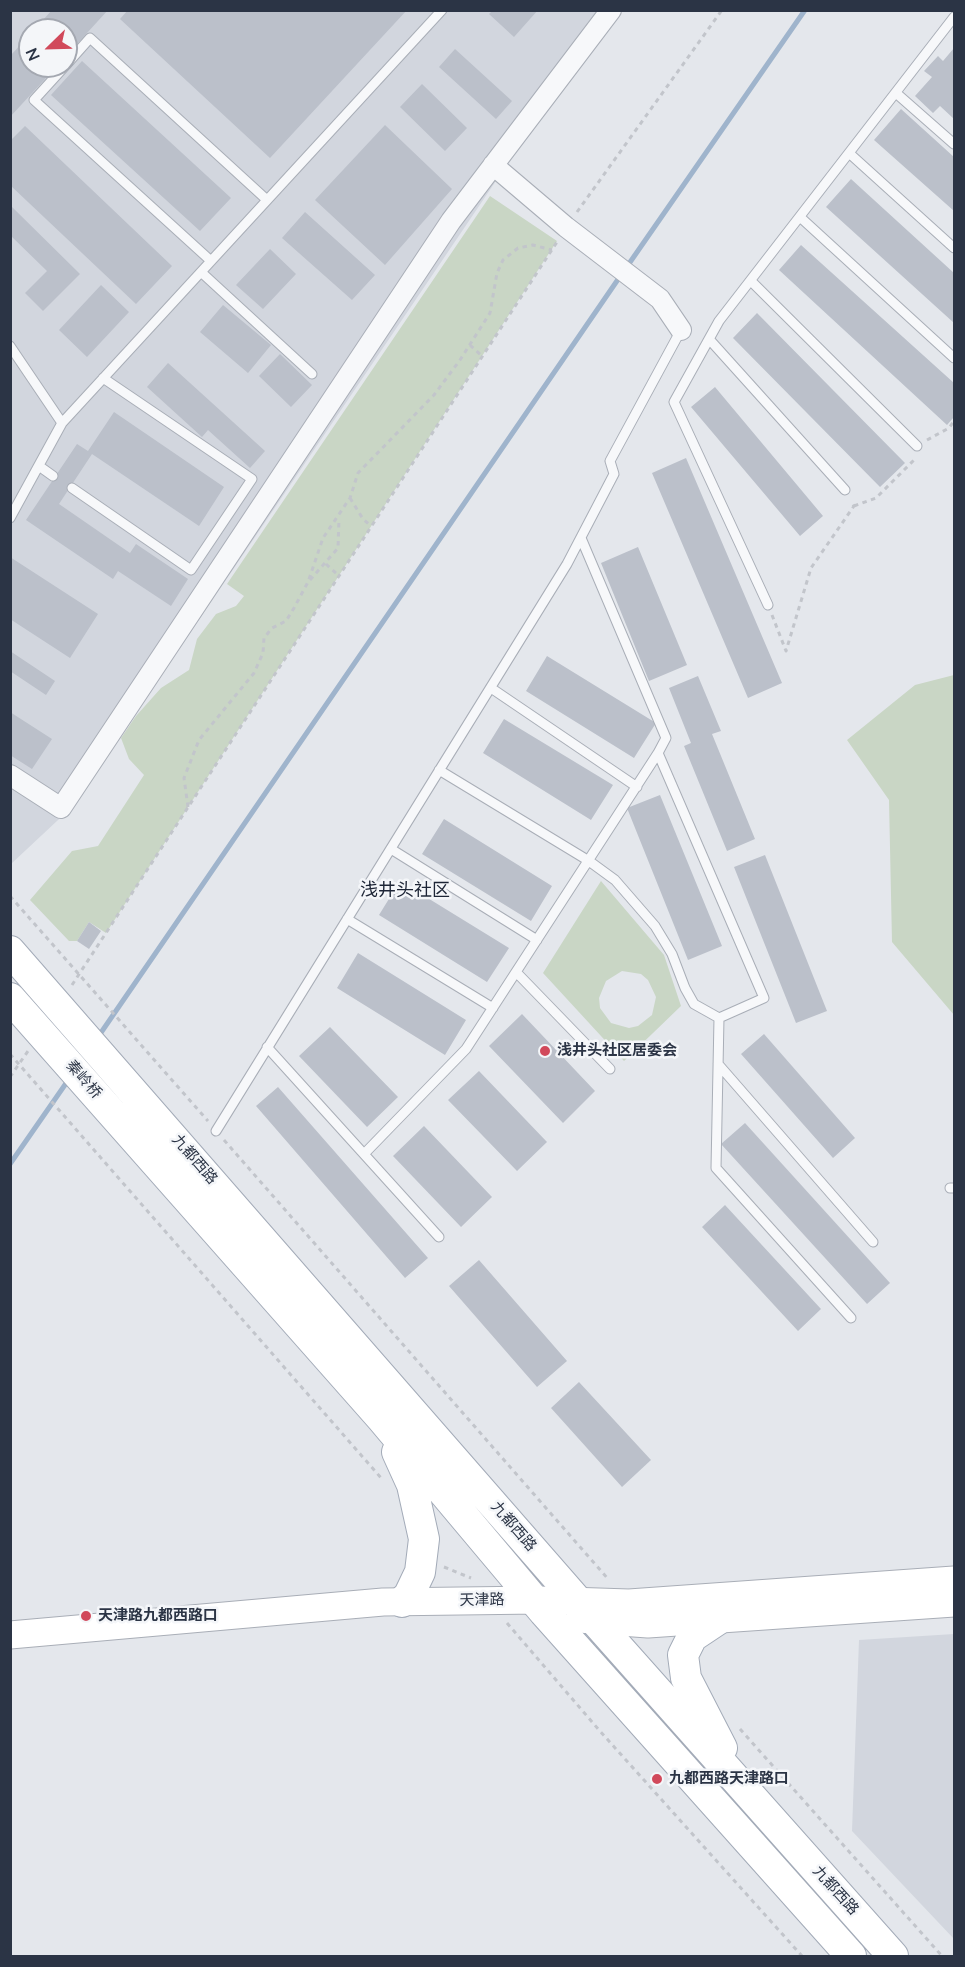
<!DOCTYPE html>
<meta charset="utf-8">
<style>
body{margin:0}
#map{position:relative;width:965px;height:1967px;overflow:hidden;background:#e4e7ec;font-family:"Nunito Sans",sans-serif}
canvas{display:block}
.frame{position:absolute;inset:0;border:12px solid #2b3445;pointer-events:none}
.north{position:absolute;left:18px;top:18px;width:60px;height:60px;box-sizing:border-box;background:#f4f6f9;border:2px solid #a4a8b1;border-radius:50%;rotate:247deg;font-size:16px;font-weight:700;line-height:24px;text-align:center;color:#2b3445}
.north::after{content:'';display:block;margin:auto;width:21px;height:27px;background:#d1495b;clip-path:polygon(50% 0,100% 100%,50% 72%,0 100%)}
</style>
<div id="map">
<canvas width="965" height="1967"></canvas>
<div class="frame"></div>
<div class="north">N</div>
</div>
<script>
const g = document.querySelector('canvas').getContext('2d');
g.lineJoin = 'round';
function fill(path, color) { g.fillStyle = color; g.fill(path, 'evenodd'); }
const shape = rows => new Path2D(rows.map(r => 'M' + r).join(''));
function trace(path, color, width, dash) { g.strokeStyle = color; g.lineWidth = width; g.lineCap = dash ? 'butt' : 'round'; g.setLineDash(dash || []); g.stroke(path); }
function write(font, color, halo, rows, align = 'center') {
  g.font = font + ' "Nunito Sans","Noto Sans SC",sans-serif'; g.lineWidth = 5; g.setLineDash([]); g.textBaseline = 'middle'; g.strokeStyle = halo; g.fillStyle = color; for (const [text, x, y, turn = 0] of rows) {
    g.save(); g.translate(x, y); g.rotate((+turn || 0) * Math.PI / 180); g.textAlign = isNaN(turn) ? turn : align; if (halo) g.strokeText(text, 0, 0); g.fillText(text, 0, 0); g.restore();
  }
}
const built = shape([
 [11,11,611,11,73,806,11,864],
 [30,30,66,30,66,66,30,66],
 [954,1634,954,1939,852,1831,859,1640]
]);
const green = shape([
 [490,196,557,241,106,933,89,922,77,941,69,941,30,900,72,851,98,846,144,775,129,759,121,738,136,716,161,688,189,670,197,639,216,614,236,606,244,596,227,584],
 [954,675,954,1015,892,942,889,800,847,740,915,685],
 [601,881,664,955,681,1006,624,1061,543,973],
 [622,971,641,974,648,980,656,997,652,1015,638,1026,629,1028,611,1023,600,1008,599,998,606,981]
]);
const stream = shape([
 [626,268,805,10],
 [98,1037,621,275],
 [10,1164,69,1079]
]);
const building = shape([
 [52,10,108,10,66,56,66,30,34,30],
 [128,10,407,10,270,158,120,19],
 [493,10,538,10,514,37,489,14],
 [30,35,30,66,57,66,10,117,10,56],
 [954,48,954,119,940,106,933,113,915,96,932,77,924,71,938,56,943,61],
 [455,49,512,101,496,119,439,67],
 [82,61,231,198,200,231,51,95],
 [422,84,467,128,445,151,400,107],
 [901,109,954,157,954,211,874,140],
 [385,125,452,189,385,265,315,200],
 [25,126,172,266,136,304,10,185,10,141],
 [851,179,954,273,954,323,826,207],
 [12,207,80,274,43,311,25,293,47,271,10,235],
 [305,212,375,275,352,300,282,238],
 [801,245,954,383,954,417,947,425,779,270],
 [270,249,296,274,263,309,236,285],
 [101,285,129,312,87,357,59,330],
 [223,305,271,345,248,373,200,332],
 [757,313,905,463,880,487,733,338],
 [280,354,312,385,291,407,259,376],
 [168,363,265,451,250,468,208,430,202,437,147,387],
 [715,387,823,516,800,536,691,407],
 [114,412,224,487,199,526,92,454,59,504,130,553,136,544,188,579,171,606,118,571,113,579,26,520,77,444,88,451],
 [686,458,782,683,748,698,652,473],
 [638,547,687,665,649,681,601,563],
 [10,557,98,614,70,658,10,619],
 [10,651,55,681,46,695,10,671],
 [547,656,656,723,634,758,526,691],
 [698,676,721,731,712,734,755,839,727,851,684,746,691,743,669,688],
 [10,712,52,739,32,769,10,755],
 [504,719,613,785,591,820,483,753],
 [660,795,722,946,688,960,627,808],
 [444,819,552,886,531,921,422,854],
 [765,855,827,1011,796,1023,734,867],
 [400,881,509,948,487,982,379,915],
 [89,922,101,931,89,949,77,941],
 [358,953,466,1020,445,1055,337,988],
 [522,1014,595,1091,563,1123,489,1046],
 [330,1027,398,1097,367,1127,299,1056],
 [764,1034,855,1138,833,1158,741,1054],
 [479,1071,547,1142,517,1171,448,1100],
 [278,1087,428,1258,405,1278,256,1106],
 [745,1123,890,1283,867,1304,721,1144],
 [424,1126,492,1197,461,1227,393,1156],
 [725,1205,821,1309,798,1331,702,1227],
 [479,1260,567,1361,537,1387,449,1286],
 [579,1382,651,1460,622,1487,551,1408]
]);
const path = shape([
 [577,212,722,10],
 [470,345,482,356],
 [927,440,949,428,954,421],
 [350,498,363,519,371,526],
 [854,506,876,498,915,459],
 [326,564,339,576],
 [310,580,338,548,339,519],
 [772,615,786,651,811,568,854,506,851,501],
 [188,807,184,778,199,740,254,673,263,653,264,638,272,628,286,621,294,608,308,582,323,538,350,498,358,473,434,395,460,360,490,313,497,273,503,260,518,248,533,245,552,250],
 [10,896,208,1121],
 [72,985,557,242],
 [10,1054,382,1479],
 [10,1077,28,1051],
 [224,1140,609,1580],
 [444,1567,471,1578],
 [507,1623,599,1730,802,1956],
 [740,1729,942,1956]
]);
const lane = shape([
 [66,65,90,38,267,200],
 [65,66,34,100,211,261],
 [896,93,954,144],
 [849,153,954,248],
 [800,217,954,358],
 [201,272,312,374],
 [751,281,917,446],
 [709,339,845,490],
 [10,346,62,423],
 [39,466,53,476],
 [72,488,191,570,252,479,103,378],
 [10,518,62,423,442,10],
 [581,538,666,738,658,753],
 [768,605,674,402,719,321,954,17],
 [491,688,637,787],
 [439,770,589,861,615,880,655,926,672,954,685,988,694,1004,719,1018],
 [391,849,537,940],
 [347,919,493,1008],
 [516,972,610,1069],
 [267,1047,439,1237],
 [718,1064,873,1242],
 [216,1131,567,564,614,474,610,461,681,330],
 [364,1154,466,1049,658,753,764,998,719,1018,716,1168,851,1318],
 [950,1188,954,1188]
]);
const street = shape([
 [493,165,566,227,660,299,681,330],
 [10,775,61,808,451,221,611,10]
]);
const secondary = shape([
 [579,1619,648,1624,954,1603],
 [10,1635,383,1602,538,1600,629,1603,954,1580]
]);
const primary = shape([
 [10,951,588,1613,893,1956],
 [10,998,382,1419,544,1612,851,1956],
 [397,1452,412,1485,424,1539,420,1572,409,1595,402,1602],
 [719,1619,692,1637,683,1655,686,1678,722,1748]
]);
const markers = [
 [545,1051,6,"#d1495b"],
 [86,1616,6,"#d1495b"],
 [657,1779,6,"#d1495b"]
];
const poiNames = [
 ["浅井头社区居委会",557,1051],
 ["天津路九都西路口",98,1616],
 ["九都西路天津路口",669,1779]
];
const streetNames = [
 ["秦岭桥",83,1080,49],
 ["九都西路",194,1160,49],
 ["九都西路",513,1527,49],
 ["天津路",482,1601,-1],
 ["九都西路",835,1891,48]
];
const quarterNames = [
 ["浅井头社区",405,892]
];
fill(built, '#d2d6de');
fill(green, '#c9d6c5');
trace(stream, '#9fb4cc', 5);
fill(building, '#bbc0ca');
trace(lane, '#a9aeb7', 11);
trace(street, '#a9aeb7', 22);
trace(secondary, '#a9aeb7', 29);
trace(primary, '#a3abb8', 32);
trace(path, '#c2c5cb', 3, [4.5, 4.5]);
trace(lane, '#f7f8fa', 9);
trace(street, '#f7f8fa', 20);
trace(secondary, '#fff', 27);
trace(primary, '#fff', 30);
for (const [x, y, r, color] of markers) { const dot = new Path2D(); dot.arc(x, y, r, 0, 2 * Math.PI); g.fillStyle = color; g.fill(dot); trace(dot, '#f4f6f9', 2); }
write('bold 15px', '#2b3445', '#f4f6f9', poiNames, 'left');
write('15px', '#2b3445', '#f4f6f9', streetNames);
write('18px', '#1d2536', '#f4f6f9', quarterNames);
</script>
